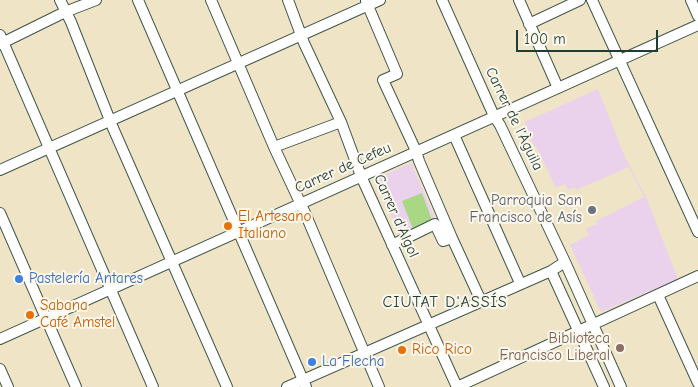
<!DOCTYPE html>
<meta charset="utf-8">
<style>
body{margin:0}
#map{position:relative;width:698px;height:387px;overflow:hidden;background:#f0e4c6;font-family:"Comic Neue",sans-serif}
canvas{display:block}
.scale{position:absolute;left:516px;top:30px;width:142px;height:22px;box-sizing:border-box;border:2px solid #1f3d34;border-top:0;padding-left:6px;font-size:15px;line-height:18px;white-space:nowrap;color:#1f3d34;-webkit-text-stroke:4px #fbf7ec;paint-order:stroke}
</style>
<div id="map">
<canvas width="698" height="387"></canvas>
<div class="scale">100 m</div>
</div>
<script>
const g = document.querySelector('canvas').getContext('2d');
g.lineJoin = 'round';
function fill(path, color) { g.fillStyle = color; g.fill(path, 'evenodd'); }
const shape = rows => new Path2D(rows.map(r => 'M' + r).join(''));
function trace(path, color, width, dash) { g.strokeStyle = color; g.lineWidth = width; g.lineCap = dash ? 'butt' : 'round'; g.setLineDash(dash || []); g.stroke(path); }
function write(font, color, halo, rows, align = 'center') {
  g.font = font + ' "Comic Neue",sans-serif'; g.lineWidth = 4; g.setLineDash([]); g.textBaseline = 'middle'; g.strokeStyle = halo; g.fillStyle = color; for (const [text, x, y, turn = 0] of rows) {
    g.save(); g.translate(x, y); g.rotate((+turn || 0) * Math.PI / 180); g.textAlign = isNaN(turn) ? turn : align; if (halo) g.strokeText(text, 0, 0); g.fillText(text, 0, 0); g.restore();
  }
}
const built = shape([
 [598,89,625,157,647,199,678,279,601,312,570,245,589,235,586,229,597,224,596,221,644,197,629,167,576,190,575,187,568,190,565,184,556,188,536,146,534,146,525,122],
 [411,163,436,220,401,237,375,179]
]);
const green = shape([
 [422,193,432,220,413,229,402,201]
]);
const street = shape([
 [60,0,71,22,113,128,227,387],
 [138,0,306,387],
 [211,0,274,147,305,213,379,387],
 [288,0,304,43,341,122,361,176,457,387],
 [442,0,494,116,500,125,565,262,621,387],
 [519,0,558,88],
 [592,0,698,232],
 [691,0,698,16],
 [366,1,397,74,383,80,416,151,419,161,452,238,481,301],
 [529,24,580,0],
 [0,35,153,387],
 [0,44,65,12,96,0],
 [454,135,520,283],
 [274,147,341,122],
 [0,170,380,0],
 [0,213,76,387],
 [392,245,435,224,443,241,452,238],
 [551,271,604,387],
 [658,295,698,383],
 [0,339,698,25],
 [0,369,8,387],
 [287,387,551,271,565,262],
 [457,387,698,276]
]);
const markers = [
 [592,210,5,"#6b7280"],
 [228,226,5,"#e8710a"],
 [19,279,5,"#3f7fe0"],
 [30,315,5,"#e8710a"],
 [620,348,5,"#8d6e63"],
 [402,350,5,"#e8710a"],
 [312,362,5,"#3f7fe0"]
];
const streetNames = [
 ["Carrer de l'Àguila",514,119,64],
 ["Carrer de Cefeu",343,168,-24],
 ["Carrer d'Algol",396,216,66]
];
const worshipNames = [
 ["Parroquia San",582,201],
 ["Francisco de Asís",582,218]
];
const foodNames = [
 ["El Artesano",238,217],
 ["Italiano",238,234],
 ["Sabana",40,306],
 ["Café Amstel",40,323],
 ["Rico Rico",412,350]
];
const shopNames = [
 ["Pastelería Antares",29,279],
 ["La Flecha",322,362]
];
const educationNames = [
 ["Biblioteca",610,339],
 ["Francisco Liberal",610,356]
];
const neighbourhoodNames = [
 ["CIUTAT D'ASSÍS",445,302]
];
fill(built, '#ead1ec');
fill(green, '#a9d784');
trace(street, '#3e564a', 12);
trace(street, '#fff', 10);
for (const [x, y, r, color] of markers) { const dot = new Path2D(); dot.arc(x, y, r, 0, 2 * Math.PI); g.fillStyle = color; g.fill(dot); trace(dot, '#fbf7ec', 2); }
write('15px', '#1f3d34', '#fbf7ec', streetNames);
write('15px', '#5b616d', '#fbf7ec', worshipNames, 'right');
write('15px', '#c56008', '#fbf7ec', foodNames, 'left');
write('15px', '#366cbe', '#fbf7ec', shopNames, 'left');
write('15px', '#785e54', '#fbf7ec', educationNames, 'right');
g.letterSpacing = '1px';
write('16px', '#1f3d34', '#fbf7ec', neighbourhoodNames);
g.letterSpacing = '0px';
</script>
